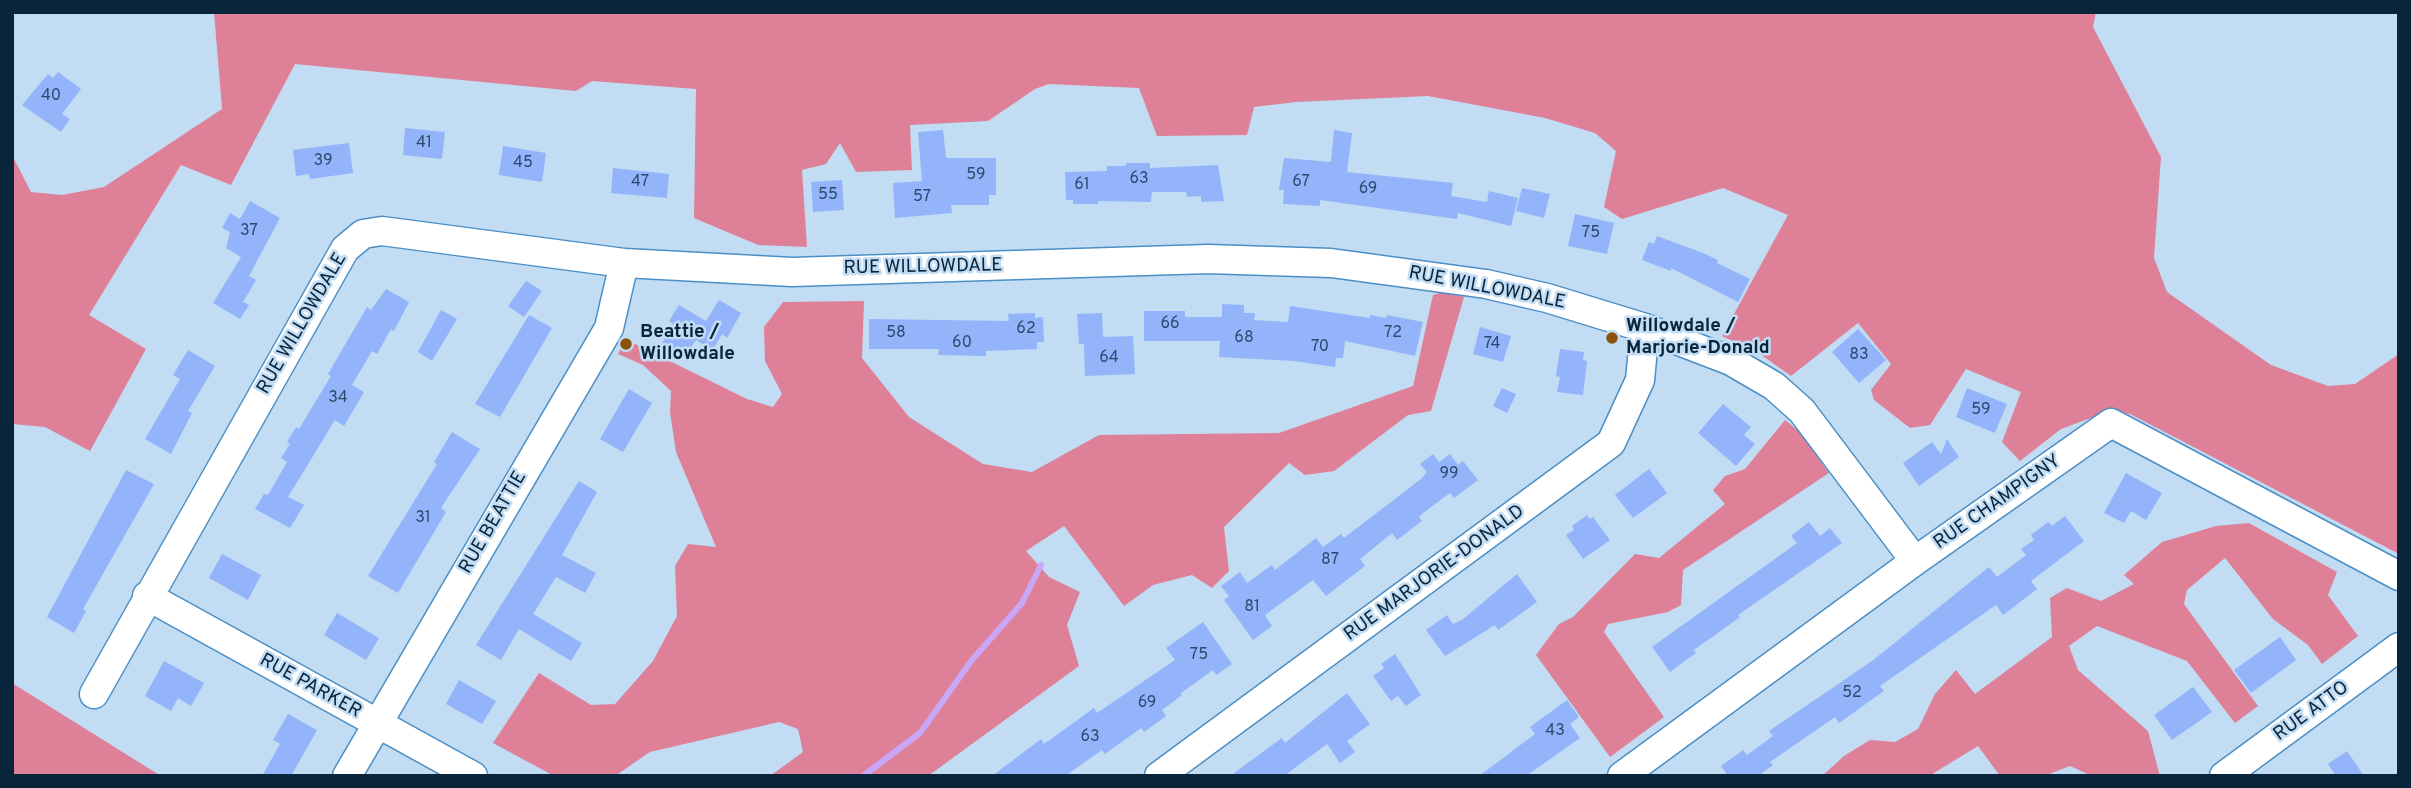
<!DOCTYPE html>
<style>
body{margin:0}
#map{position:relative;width:2411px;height:788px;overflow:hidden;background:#c1dcf3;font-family:Overpass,sans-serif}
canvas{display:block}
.frame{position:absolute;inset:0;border:14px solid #08253b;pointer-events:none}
</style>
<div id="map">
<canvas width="2411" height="788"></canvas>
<div class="frame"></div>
</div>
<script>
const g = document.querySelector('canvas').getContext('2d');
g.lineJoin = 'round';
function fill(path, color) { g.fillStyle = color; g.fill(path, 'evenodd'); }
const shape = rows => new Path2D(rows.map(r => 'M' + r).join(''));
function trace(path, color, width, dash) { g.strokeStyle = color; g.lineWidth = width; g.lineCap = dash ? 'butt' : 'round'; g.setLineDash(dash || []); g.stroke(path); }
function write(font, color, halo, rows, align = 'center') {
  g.font = font + ' Overpass,sans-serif'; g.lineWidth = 5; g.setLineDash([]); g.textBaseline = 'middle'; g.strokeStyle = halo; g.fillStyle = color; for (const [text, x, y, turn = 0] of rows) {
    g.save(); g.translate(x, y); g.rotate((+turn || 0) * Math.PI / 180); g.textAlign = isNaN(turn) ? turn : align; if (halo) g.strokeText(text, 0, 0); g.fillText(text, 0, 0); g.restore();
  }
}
const forest = shape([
 [214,12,2096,12,2093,27,2161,157,2154,258,2167,292,2271,365,2328,386,2355,384,2399,354,2399,554,2130,414,2107,412,2061,429,2020,461,2002,442,2021,392,1966,369,1930,425,1910,428,1874,400,1871,390,1891,364,1858,323,1791,376,1760,354,1722,336,1788,215,1723,188,1622,219,1604,207,1616,151,1595,133,1545,118,1428,96,1296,102,1254,107,1247,135,1157,136,1139,88,1049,84,1035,89,988,121,910,125,912,170,856,172,840,143,826,164,802,170,807,247,758,245,694,218,696,89,592,81,576,91,295,64,231,185,181,165,89,315,146,349,90,451,45,427,12,424,12,155,31,192,62,195,104,187,222,109],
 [1446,291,1464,297,1431,411,1408,415,1334,471,1305,475,1289,463,1224,527,1229,571,1212,588,1192,575,1153,585,1124,606,1064,526,1026,551,1049,577,1080,592,1067,625,1079,666,928,776,770,776,803,752,798,729,779,722,650,752,615,776,554,776,493,743,539,673,591,705,615,704,653,661,677,616,675,566,688,544,716,547,676,452,670,412,671,391,643,365,618,354,625,339,747,399,773,407,782,394,765,361,764,327,783,302,864,301,862,358,909,417,983,464,1032,472,1099,435,1279,433,1413,386,1433,295],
 [1785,420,1800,432,1829,473,1683,570,1681,605,1668,612,1608,624,1604,632,1664,717,1610,757,1536,655,1559,624,1573,617,1635,554,1659,558,1725,504,1713,490,1725,476,1745,469],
 [2249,523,2337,572,2328,595,2358,636,2322,664,2308,645,2273,619,2225,558,2187,590,2184,604,2258,706,2235,723,2187,661,2097,626,2069,646,2078,670,2148,731,2160,776,2092,776,2070,766,2044,776,2000,776,1978,746,1929,776,1822,776,1844,756,1870,740,1895,742,1918,729,1935,694,1956,670,1975,694,2052,637,2050,598,2067,588,2101,601,2134,584,2124,575,2162,542,2216,526],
 [12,683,161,776,12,776]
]);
const stream = shape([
 [863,776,920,733,972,660,1022,603,1041,565]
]);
const building = shape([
 [58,72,81,89,62,114,70,119,61,132,22,105,48,74,53,78],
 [405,128,445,132,442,159,403,155],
 [943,130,946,158,996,158,996,195,989,195,989,205,951,205,952,213,895,218,893,183,922,181,918,132],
 [1334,130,1352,133,1347,172,1453,183,1451,196,1487,202,1489,191,1518,198,1511,226,1458,213,1457,219,1320,200,1320,206,1283,204,1284,190,1279,190,1284,158,1331,162],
 [349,143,353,173,310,179,309,174,296,176,293,150],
 [503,146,546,153,542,182,499,175],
 [1126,163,1150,163,1150,168,1218,165,1224,201,1201,202,1201,196,1187,197,1186,192,1152,192,1151,202,1098,201,1098,204,1073,204,1073,200,1066,200,1065,172,1107,171,1107,166,1126,166],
 [613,168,669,174,667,198,611,193],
 [842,180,844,210,813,212,811,182],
 [1522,188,1550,194,1544,218,1516,211],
 [250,201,280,218,249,276,256,280,243,302,249,305,240,319,213,303,241,257,226,248,230,232,222,228,230,213,240,219],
 [1575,214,1614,223,1607,254,1568,246],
 [1657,236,1703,253,1718,260,1717,263,1750,279,1738,302,1671,268,1671,271,1642,260,1649,242,1654,244],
 [526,281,542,291,524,317,508,306],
 [386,289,409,302,394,331,391,329,377,354,372,351,352,385,364,392,344,426,335,420,288,497,304,505,290,528,255,509,264,494,268,495,287,462,281,458,290,444,287,442,296,427,299,429,331,376,328,374,367,307,371,310],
 [719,300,741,313,727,338,722,334,713,350,696,340,685,357,662,343,673,324,669,321,679,305,706,321],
 [1222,304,1244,305,1244,313,1255,313,1254,320,1288,322,1290,306,1370,318,1370,315,1386,318,1387,315,1423,322,1415,356,1345,341,1343,358,1336,358,1335,367,1294,361,1219,357,1220,341,1144,341,1144,311,1185,311,1185,317,1222,317],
 [441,310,457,319,432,361,418,352],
 [1035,313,1035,318,1043,317,1044,342,1037,342,1037,349,986,351,986,356,938,355,939,349,869,349,869,319,1009,321,1008,314],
 [1102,313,1103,337,1133,336,1135,374,1085,376,1084,344,1079,344,1077,314],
 [529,315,552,328,500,417,475,404],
 [1480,327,1511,336,1503,362,1473,354],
 [1858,329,1886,360,1859,383,1832,352],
 [1560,349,1584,352,1583,360,1587,361,1583,395,1557,392,1560,377,1556,376],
 [188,350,215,366,188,411,192,413,171,454,145,439,180,379,173,375],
 [1502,388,1516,394,1507,413,1493,406],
 [1967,388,2007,404,1995,433,1956,417],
 [629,389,652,403,623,452,600,439],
 [1723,404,1751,427,1744,435,1755,444,1736,466,1698,433],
 [452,432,480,449,441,508,446,512,398,593,368,576,437,464,434,462],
 [1947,439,1959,457,1919,486,1903,463,1932,442,1941,454],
 [1433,454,1439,462,1450,454,1458,465,1463,461,1478,480,1454,498,1450,493,1423,513,1419,517,1422,521,1397,540,1392,533,1360,559,1365,566,1326,596,1313,580,1265,615,1272,626,1253,640,1224,600,1229,596,1221,586,1240,572,1247,583,1272,565,1275,570,1316,538,1323,547,1341,534,1344,538,1421,479,1427,472,1420,464],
 [1649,469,1667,493,1633,518,1615,495],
 [126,470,154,484,83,609,86,611,74,633,47,617],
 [2126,473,2162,493,2146,520,2131,511,2124,523,2104,513],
 [579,481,597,492,562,555,596,573,585,593,556,577,533,614,582,643,571,661,519,629,501,660,476,645],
 [1587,515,1590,519,1593,517,1610,540,1583,559,1566,535,1574,530,1572,526],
 [2065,516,2084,541,2031,581,2037,589,2003,615,1996,605,1880,686,1884,691,1839,723,1835,717,1770,762,1773,765,1758,776,1728,776,1721,766,1743,750,1747,755,1773,736,1769,731,1872,661,1989,567,1997,577,2026,555,2021,549,2034,540,2031,535,2048,522,2052,526],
 [1809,522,1820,536,1830,528,1842,543,1738,615,1740,617,1694,650,1696,653,1670,672,1652,647,1797,543,1791,536],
 [222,554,261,575,248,600,209,578],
 [1517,574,1537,602,1498,630,1495,625,1445,656,1426,630,1447,615,1453,624,1462,620],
 [337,613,379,638,366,660,324,635],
 [1203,622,1232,664,1216,675,1213,670,1181,693,1182,695,1162,710,1166,716,1144,732,1141,728,1105,754,1102,750,1065,776,992,776,1041,739,1044,744,1094,708,1097,713,1175,660,1166,648],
 [2280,637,2296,660,2251,693,2234,670],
 [1395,654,1421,695,1406,706,1398,696,1391,701,1373,676,1384,668,1381,664],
 [164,661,204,683,191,706,178,698,171,711,145,696],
 [459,680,496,701,482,724,446,704],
 [2193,687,2212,712,2172,740,2154,715],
 [1347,693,1370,724,1347,741,1355,752,1340,763,1327,744,1284,776,1230,776,1282,738,1285,743],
 [1567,700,1579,717,1570,724,1580,738,1526,776,1479,776,1535,734,1530,727],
 [288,714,317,730,291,776,262,776,280,744,273,740],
 [2347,751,2364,776,2336,776,2328,764]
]);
const minor = shape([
 [147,596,473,776],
 [94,694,345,249,363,234,382,231,624,263,792,272,1208,259,1331,263,1486,284,1547,298,1645,328,1731,361,1774,386,1802,411,1915,561],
 [347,776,609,328,624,263],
 [1159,776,1611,443,1640,380,1645,328],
 [1622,776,1915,561,2111,423,2399,576],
 [2224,776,2399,647]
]);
const markers = [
 [1612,338,7,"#8b5208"],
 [626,344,7,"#8b5208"]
];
const numberNames = [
 ["40",51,97],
 ["41",424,144],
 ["39",323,162],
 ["45",523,164],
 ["59",976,176],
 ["63",1139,180],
 ["47",640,183],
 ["67",1301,183],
 ["61",1082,186],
 ["69",1368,190],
 ["55",828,196],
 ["57",922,198],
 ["37",249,232],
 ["75",1591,234],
 ["66",1170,325],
 ["62",1026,330],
 ["58",896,334],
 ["72",1393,334],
 ["68",1244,339],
 ["60",962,344],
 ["74",1492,345],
 ["70",1320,348],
 ["83",1859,356],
 ["64",1109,359],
 ["34",338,399],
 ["59",1981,411],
 ["99",1449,475],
 ["31",423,519],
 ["87",1330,561],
 ["81",1252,608],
 ["75",1199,656],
 ["52",1852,694],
 ["69",1147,704],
 ["43",1555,732],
 ["63",1090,738]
];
const streetNames = [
 ["RUE WILLOWDALE",923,268,-1],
 ["RUE WILLOWDALE",1487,289,11],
 ["RUE WILLOWDALE",303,324,-60],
 ["RUE CHAMPIGNY",1998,503,-35],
 ["RUE BEATTIE",494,523,-60],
 ["RUE MARJORIE-DONALD",1435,574,-36],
 ["RUE PARKER",310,687,29],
 ["RUE ATTO",2312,712,-36]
];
const poiNames = [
 ["Willowdale /",1626,327],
 ["Marjorie-Donald",1626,349],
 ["Beattie /",640,333],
 ["Willowdale",640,355]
];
fill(forest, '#de8198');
trace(stream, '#caa6f6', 6);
fill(building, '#93b4fa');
trace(minor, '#4b8fc6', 31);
trace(minor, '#fff', 28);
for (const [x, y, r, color] of markers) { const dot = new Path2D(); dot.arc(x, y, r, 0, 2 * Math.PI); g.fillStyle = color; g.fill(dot); trace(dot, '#c1dcf3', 2.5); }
write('16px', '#2b496b', null, numberNames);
write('19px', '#08253b', '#c1dcf3', streetNames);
write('bold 19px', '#08253b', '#c1dcf3', poiNames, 'left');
</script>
